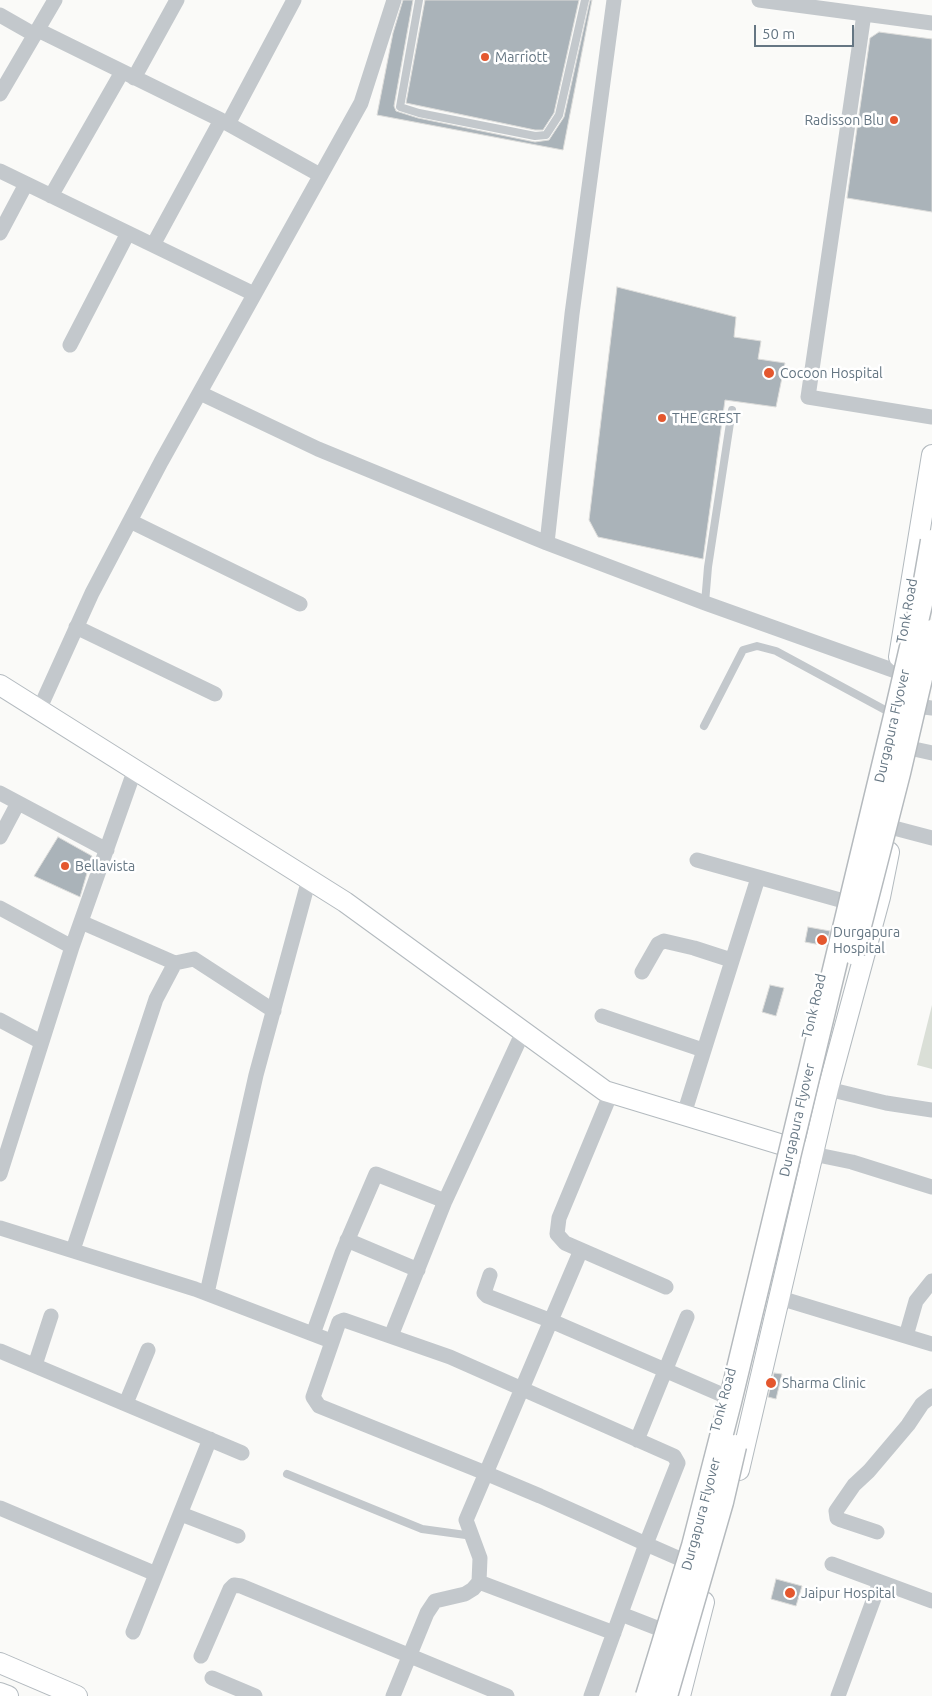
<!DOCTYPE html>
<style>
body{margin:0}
#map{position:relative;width:932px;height:1696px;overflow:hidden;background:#fafaf8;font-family:Ubuntu,sans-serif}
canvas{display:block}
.scale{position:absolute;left:754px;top:25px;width:100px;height:22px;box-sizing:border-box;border:2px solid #657683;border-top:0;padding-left:6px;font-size:15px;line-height:18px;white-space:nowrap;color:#657683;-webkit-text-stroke:4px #fff;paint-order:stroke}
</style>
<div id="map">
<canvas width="932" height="1696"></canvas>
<div class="scale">50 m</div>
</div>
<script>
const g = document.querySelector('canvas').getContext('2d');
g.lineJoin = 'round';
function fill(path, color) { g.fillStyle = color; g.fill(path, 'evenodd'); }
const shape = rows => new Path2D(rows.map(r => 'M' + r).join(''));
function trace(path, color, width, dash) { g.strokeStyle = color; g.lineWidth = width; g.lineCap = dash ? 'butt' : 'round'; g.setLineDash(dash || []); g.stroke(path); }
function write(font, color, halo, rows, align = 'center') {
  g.font = font + ' Ubuntu,sans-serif'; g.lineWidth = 5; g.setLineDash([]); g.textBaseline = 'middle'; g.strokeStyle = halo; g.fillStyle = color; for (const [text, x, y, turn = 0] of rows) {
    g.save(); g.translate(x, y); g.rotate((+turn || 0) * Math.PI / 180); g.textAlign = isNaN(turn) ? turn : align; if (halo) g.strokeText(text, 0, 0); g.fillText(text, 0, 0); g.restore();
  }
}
const green = shape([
 [932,1005,932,1069,917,1065]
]);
const building = shape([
 [403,0,413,0,394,106,396,111,418,118,535,142,549,140,564,117,590,0,592,0,563,150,377,115,393,33,403,0],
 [425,0,579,0,554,113,543,130,535,130,406,103,425,0],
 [879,32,932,39,932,212,847,198,870,38,879,32],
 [617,287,736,317,734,337,761,341,758,359,785,363,776,407,725,400,703,559,598,537,589,520,617,287],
 [58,837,92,856,80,897,34,876,58,837],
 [808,927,830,931,826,946,805,942,808,927],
 [770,985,784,988,776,1016,762,1012,770,985],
 [774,1373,782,1374,776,1399,768,1397,774,1373],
 [776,1579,802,1586,796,1606,771,1599,776,1579]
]);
const lane = shape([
 [419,0,400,107,419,113,535,136,546,135,559,115,585,0],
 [705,603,708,567,732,410],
 [704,726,743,650,757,646,776,651,887,711],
 [287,1474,422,1529,473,1536]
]);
const street = shape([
 [759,0,932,23],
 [864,14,808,397,932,417],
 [0,15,35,35],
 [38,30,221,120],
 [134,78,177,0],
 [0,94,55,0],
 [228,124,294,0],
 [0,171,254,294],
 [51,196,122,72],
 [0,233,26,184],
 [153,245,221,120,320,175],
 [70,345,128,233],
 [200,393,318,449,547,543,705,603,912,677],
 [130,521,300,604],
 [547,543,572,314,614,0],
 [76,627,215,694],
 [924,707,932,708],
 [39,710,92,593,161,462,361,103,394,0],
 [914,749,932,753],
 [0,793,107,850],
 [894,828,932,838],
 [0,837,18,803],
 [697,860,840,900],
 [0,908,72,947],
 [81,922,175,963],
 [642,972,658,944,664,941,694,948,731,960],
 [602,1016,703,1050],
 [0,1020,41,1042],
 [828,1089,886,1103,932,1110],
 [611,1093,559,1218,557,1234,565,1243,666,1287],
 [684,1114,758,878],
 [813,1154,852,1162,932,1187],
 [0,1174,72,947,135,769],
 [0,1228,195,1289,331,1341],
 [347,1240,418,1270],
 [73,1250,156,999,175,963,194,959,274,1011],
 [490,1275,484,1293,487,1296,549,1320,725,1396],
 [207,1293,256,1075,309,879],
 [780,1298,932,1344],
 [313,1334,342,1253,376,1174,445,1201],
 [391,1336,445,1201,523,1032],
 [906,1336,916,1301,932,1281],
 [0,1351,242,1453],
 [35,1365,51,1316],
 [126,1403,148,1350],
 [637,1440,687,1317],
 [0,1508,156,1574],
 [181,1514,238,1536],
 [877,1532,841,1520,837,1518,836,1511,854,1485,869,1471,908,1425,922,1404,932,1396],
 [832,1564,932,1601],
 [479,1582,614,1633],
 [621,1614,657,1628],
 [133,1632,210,1439],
 [201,1656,230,1589,234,1585,241,1586,507,1696],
 [212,1678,255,1696],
 [393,1696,427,1613,435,1601,465,1594,473,1589,479,1582,480,1558,466,1520,581,1250],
 [591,1696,646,1544,678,1463,674,1456,450,1357,344,1320,339,1322,313,1397,319,1406,483,1472,540,1496,598,1522,646,1544,678,1558],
 [838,1696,880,1582]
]);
const secondary = shape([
 [899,657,932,455],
 [0,685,345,902,605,1091,806,1152],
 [739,1470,828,1089,880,897,889,852],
 [0,1663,77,1696],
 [0,1693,8,1696],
 [680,1696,704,1602]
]);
const primaryBridge = shape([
 [853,953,899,773,932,631],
 [647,1696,693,1546,730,1402,896,712,921,604,932,541],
 [666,1696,722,1502,735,1446]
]);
const markers = [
 [485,57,5,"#e4572e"],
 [894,120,5,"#e4572e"],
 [769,373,6,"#e4572e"],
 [662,418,5,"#e4572e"],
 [65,866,5,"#e4572e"],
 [822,940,6,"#e4572e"],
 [771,1383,6,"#e4572e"],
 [790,1593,6,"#e4572e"]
];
const poiNames = [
 ["Marriott",495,57],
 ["Radisson Blu",884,120,"right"],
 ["Cocoon Hospital",780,373],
 ["THE CREST",672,418],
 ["Bellavista",75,866],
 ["Durgapura",833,932],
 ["Hospital",833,948],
 ["Sharma Clinic",782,1383],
 ["Jaipur Hospital",801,1593]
];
const streetNames = [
 ["Tonk Road",907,611,-80],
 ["Durgapura Flyover",892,726,-77],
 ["Tonk Road",814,1006,-77],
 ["Durgapura Flyover",797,1120,-77],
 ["Tonk Road",723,1400,-75],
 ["Durgapura Flyover",701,1514,-75]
];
fill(green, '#dadfd7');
fill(building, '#aab3b9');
trace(building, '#dcdcda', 1);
trace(secondary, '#b3babf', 22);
trace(lane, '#c3c8cc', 8);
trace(street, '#c3c8cc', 15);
trace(secondary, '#fff', 20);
trace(primaryBridge, '#b5babe', 25, []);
trace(primaryBridge, '#fff', 22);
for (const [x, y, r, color] of markers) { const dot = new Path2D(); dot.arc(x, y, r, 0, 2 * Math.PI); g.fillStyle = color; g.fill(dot); trace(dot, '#fff', 2); }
write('14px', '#657683', '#fff', poiNames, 'left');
write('14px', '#657683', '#fff', streetNames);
</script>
